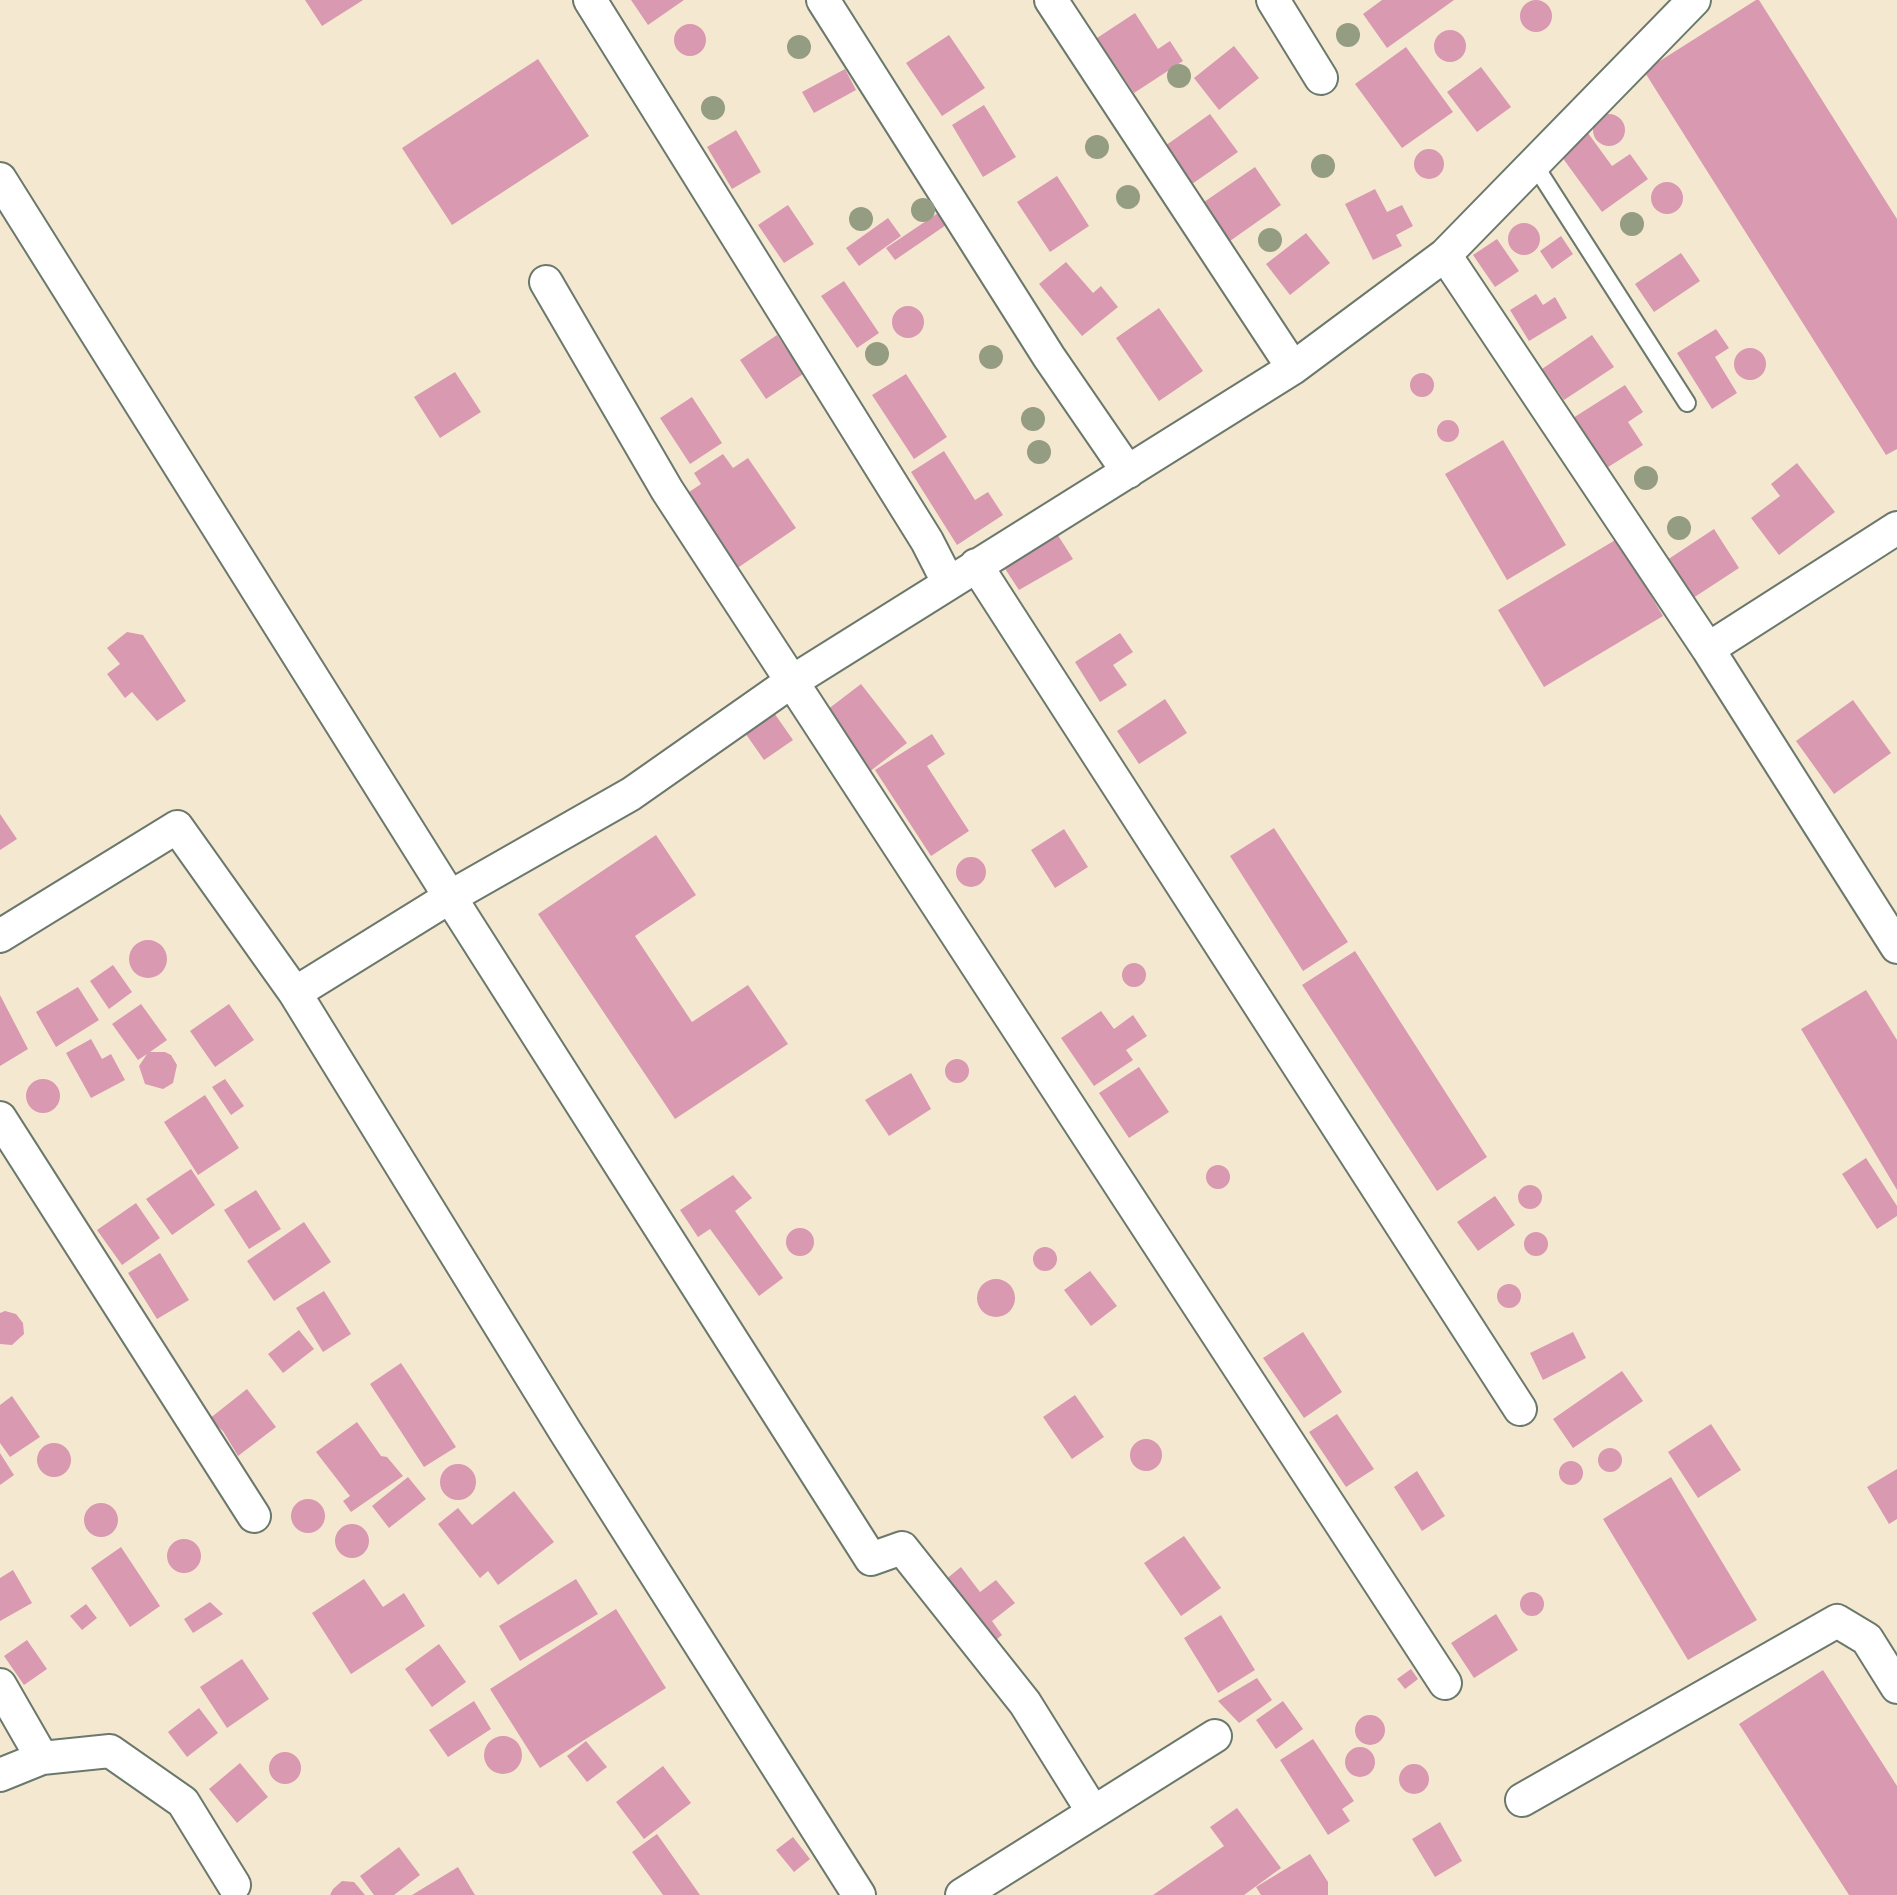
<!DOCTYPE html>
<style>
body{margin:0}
canvas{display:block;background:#f5e8d1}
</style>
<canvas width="1897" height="1895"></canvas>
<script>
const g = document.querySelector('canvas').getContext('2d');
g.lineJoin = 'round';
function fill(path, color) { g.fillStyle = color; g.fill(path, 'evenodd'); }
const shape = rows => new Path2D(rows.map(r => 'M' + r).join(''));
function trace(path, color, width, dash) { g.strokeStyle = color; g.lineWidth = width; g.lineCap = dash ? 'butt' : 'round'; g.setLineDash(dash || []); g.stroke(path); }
const building = shape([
 [305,0,363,0,322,26],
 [631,0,684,0,648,25],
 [1382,0,1454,0,1387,48,1363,14],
 [1756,0,1759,0,1897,219,1897,449,1886,455,1644,71],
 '1520 16a16 16 0 1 1 32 0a16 16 0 1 1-32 0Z',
 [1135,13,1158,49,1170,41,1183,61,1134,93,1097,38],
 '674 40a16 16 0 1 1 32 0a16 16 0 1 1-32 0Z',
 '1434 46a16 16 0 1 1 32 0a16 16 0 1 1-32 0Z',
 [949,35,985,88,942,116,906,63],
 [1234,46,1259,78,1219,110,1194,78],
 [1406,47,1453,112,1402,148,1355,84],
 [538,59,589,136,452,225,402,148],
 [1481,67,1511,107,1477,132,1447,92],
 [845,69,856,90,814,113,802,92],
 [984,105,1016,157,983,177,952,125],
 [1210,114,1238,152,1192,184,1165,146],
 '1593 130a16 16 0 1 1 32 0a16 16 0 1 1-32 0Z',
 [736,130,761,172,732,189,707,147],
 [1588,133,1612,166,1630,154,1648,179,1602,212,1559,153],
 '1414 164a15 15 0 1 1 30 0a15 15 0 1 1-30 0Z',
 [1255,167,1281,205,1230,241,1204,202],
 [1057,176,1089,226,1050,252,1017,202],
 '1651 198a16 16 0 1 1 32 0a16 16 0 1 1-32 0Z',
 [1375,189,1387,212,1402,205,1413,226,1396,235,1402,246,1373,260,1345,204],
 [788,205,814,244,784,263,758,225],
 [941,211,949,223,895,260,886,248],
 [888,218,901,236,859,266,846,248],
 '1508 239a16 16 0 1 1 32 0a16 16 0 1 1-32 0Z',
 [1306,233,1330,263,1290,295,1266,264],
 [1561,236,1573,254,1552,269,1540,251],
 [1497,239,1519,271,1495,287,1473,255],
 [1681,253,1700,281,1654,312,1635,284],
 [1066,262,1093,293,1101,286,1118,307,1082,336,1039,284],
 [844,281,879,333,857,348,821,296],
 [1536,294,1543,305,1555,297,1567,318,1529,341,1510,310],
 '892 322a16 16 0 1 1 32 0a16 16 0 1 1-32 0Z',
 [1159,308,1203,371,1159,401,1116,338],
 [1716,329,1729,348,1715,357,1737,393,1712,409,1677,353],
 [777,335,803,374,766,399,740,360],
 [1592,335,1614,367,1564,400,1542,369],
 '1734 364a16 16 0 1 1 32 0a16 16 0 1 1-32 0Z',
 [455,372,481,412,440,438,414,397],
 '1410 385a12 12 0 1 1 24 0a12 12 0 1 1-24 0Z',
 [906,374,947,437,914,459,872,395],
 [1625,385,1643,412,1628,422,1643,445,1605,469,1573,418],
 [692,397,722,443,690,464,660,418],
 '1437 431a11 11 0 1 1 22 0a11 11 0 1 1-22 0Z',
 [1503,440,1566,545,1507,580,1445,474],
 [944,451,975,500,988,492,1003,515,957,545,911,472],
 [723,454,733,468,748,458,796,528,736,569,686,494,701,484,694,473],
 [1797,463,1835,512,1779,555,1751,518,1780,496,1771,484],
 [1052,526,1073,559,1019,590,998,558],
 [1714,529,1739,568,1690,600,1664,562],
 [1617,539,1663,616,1544,687,1498,610],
 [127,632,143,635,186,701,157,721,132,692,125,698,107,674,120,664,107,648],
 [1120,633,1133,652,1113,665,1127,685,1100,702,1075,662],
 [861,684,907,743,869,772,823,713],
 [1165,699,1187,733,1139,764,1117,731],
 [1853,700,1891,753,1834,794,1796,741],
 [772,710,793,740,764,760,743,730],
 [932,734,945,754,927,766,969,831,931,856,875,770],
 [0,814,17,839,0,850],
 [1274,828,1348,942,1303,971,1230,856],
 [1064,829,1088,867,1055,888,1031,850],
 [656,835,696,895,635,936,692,1022,748,985,788,1044,675,1119,538,914],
 '956 872a15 15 0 1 1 30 0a15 15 0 1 1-30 0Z',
 '129 959a19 19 0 1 1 38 0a19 19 0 1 1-38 0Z',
 [1355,951,1487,1157,1437,1191,1302,985],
 '1122 975a12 12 0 1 1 24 0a12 12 0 1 1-24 0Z',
 [113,965,132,992,109,1009,90,981],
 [78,987,99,1020,56,1047,36,1012],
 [1866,990,1897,1040,1897,1190,1801,1029],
 [0,995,28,1049,0,1066],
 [141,1004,167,1040,150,1052,165,1052,171,1055,177,1065,173,1083,163,1089,145,1084,139,1066,147,1054,138,1060,112,1024],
 [229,1004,254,1040,215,1067,190,1031],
 [1101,1011,1114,1029,1133,1015,1147,1036,1126,1050,1133,1060,1094,1086,1061,1038],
 [91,1039,102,1059,111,1054,125,1080,91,1098,66,1053],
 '945 1071a12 12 0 1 1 24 0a12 12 0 1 1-24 0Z',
 [1139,1067,1169,1112,1129,1138,1099,1093],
 [911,1073,931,1109,889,1136,865,1100],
 '26 1096a17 17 0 1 1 34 0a17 17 0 1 1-34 0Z',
 [225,1079,244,1106,231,1115,212,1087],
 [205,1095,239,1148,198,1175,164,1122],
 [1866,1158,1897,1206,1897,1216,1877,1229,1842,1174],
 '1206 1177a12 12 0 1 1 24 0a12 12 0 1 1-24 0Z',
 [191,1169,215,1205,172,1235,146,1199],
 [733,1175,752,1198,735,1211,783,1278,759,1296,710,1229,698,1237,680,1210],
 '1518 1197a12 12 0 1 1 24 0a12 12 0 1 1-24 0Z',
 [256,1190,281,1229,249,1249,224,1210],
 [1495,1196,1515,1225,1478,1251,1457,1222],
 [136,1203,160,1238,122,1265,97,1230],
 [304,1222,331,1262,274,1301,247,1261],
 '786 1242a14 14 0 1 1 28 0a14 14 0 1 1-28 0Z',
 '1524 1244a12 12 0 1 1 24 0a12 12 0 1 1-24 0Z',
 '1033 1259a12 12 0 1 1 24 0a12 12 0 1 1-24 0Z',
 [160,1253,189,1300,157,1319,128,1273],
 [1090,1271,1117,1306,1091,1326,1064,1290],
 '977 1298a19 19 0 1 1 38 0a19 19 0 1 1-38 0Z',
 '1497 1296a12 12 0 1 1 24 0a12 12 0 1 1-24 0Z',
 [324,1291,351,1334,323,1352,296,1308],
 [5,1311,16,1314,23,1323,24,1334,12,1345,0,1344,0,1313],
 [299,1330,314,1349,283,1373,268,1354],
 [1303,1332,1342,1392,1304,1418,1263,1358],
 [1573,1332,1586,1358,1543,1380,1530,1353],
 [401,1363,456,1447,424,1467,370,1384],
 [1622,1371,1643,1401,1573,1448,1553,1419],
 [247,1389,276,1427,238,1456,223,1431,209,1419],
 [1075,1395,1104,1437,1072,1459,1043,1417],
 [12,1396,40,1437,10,1457,0,1443,0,1405],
 [1337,1414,1374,1469,1346,1487,1309,1432],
 [357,1422,381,1456,387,1457,403,1476,351,1512,343,1501,350,1496,316,1452],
 [1711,1424,1741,1470,1698,1498,1668,1452],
 '1130 1455a16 16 0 1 1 32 0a16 16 0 1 1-32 0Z',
 '37 1460a17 17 0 1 1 34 0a17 17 0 1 1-34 0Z',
 '1598 1460a12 12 0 1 1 24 0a12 12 0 1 1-24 0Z',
 [0,1453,14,1475,0,1485],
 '1559 1473a12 12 0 1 1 24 0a12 12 0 1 1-24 0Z',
 '440 1482a18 18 0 1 1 36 0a18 18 0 1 1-36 0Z',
 [1897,1469,1897,1519,1889,1524,1867,1487],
 [1417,1471,1445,1516,1422,1531,1394,1487],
 [408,1477,426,1499,389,1528,372,1506],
 [1671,1477,1757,1620,1688,1660,1603,1519],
 [514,1491,554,1542,498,1585,488,1571,480,1578,438,1524,458,1508,472,1525],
 '291 1516a17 17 0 1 1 34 0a17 17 0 1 1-34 0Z',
 '84 1520a17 17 0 1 1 34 0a17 17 0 1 1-34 0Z',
 '335 1541a17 17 0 1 1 34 0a17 17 0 1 1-34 0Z',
 [1184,1536,1221,1588,1181,1616,1144,1563],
 '167 1556a17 17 0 1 1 34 0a17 17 0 1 1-34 0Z',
 [121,1547,160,1606,130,1627,91,1568],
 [961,1567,980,1592,996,1580,1015,1603,992,1621,1002,1635,989,1646,940,1584],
 [13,1570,32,1603,0,1621,0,1578],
 [364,1579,383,1607,404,1593,425,1626,351,1674,312,1613],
 [576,1579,598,1614,520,1661,499,1626],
 '1520 1604a12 12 0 1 1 24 0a12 12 0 1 1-24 0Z',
 [210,1602,223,1614,193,1633,184,1619],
 [86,1604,97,1618,82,1630,70,1616],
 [616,1609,666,1688,540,1768,490,1689],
 [1496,1614,1518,1650,1474,1678,1451,1643],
 [1221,1615,1255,1670,1218,1693,1184,1638],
 [27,1640,47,1669,24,1685,4,1656],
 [439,1644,466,1682,432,1707,405,1669],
 [242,1659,269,1699,227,1728,200,1687],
 [1411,1669,1418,1679,1405,1689,1397,1679],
 [1823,1670,1897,1786,1897,1895,1849,1895,1739,1724],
 [1257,1678,1272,1700,1239,1723,1218,1701],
 [474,1701,491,1729,448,1757,429,1730],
 [1283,1701,1303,1729,1276,1749,1256,1720],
 [199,1708,218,1733,187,1757,168,1732],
 '1355 1730a15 15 0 1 1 30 0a15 15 0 1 1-30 0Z',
 '484 1755a19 19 0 1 1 38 0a19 19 0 1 1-38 0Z',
 [1313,1739,1354,1801,1342,1809,1350,1821,1328,1835,1280,1760],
 [586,1741,607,1767,587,1782,567,1756],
 '1345 1762a15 15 0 1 1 30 0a15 15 0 1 1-30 0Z',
 '269 1768a16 16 0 1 1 32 0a16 16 0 1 1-32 0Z',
 [240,1763,268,1797,237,1823,209,1789],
 '1399 1779a15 15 0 1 1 30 0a15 15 0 1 1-30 0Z',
 [663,1766,691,1803,644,1839,616,1802],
 [1237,1808,1281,1868,1244,1895,1153,1895,1224,1846,1210,1827],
 [1440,1822,1462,1861,1435,1877,1412,1839],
 [657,1834,700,1895,663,1895,632,1852],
 [793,1837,810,1859,794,1872,776,1850],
 [399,1847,420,1875,394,1895,374,1895,360,1876],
 [1310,1854,1328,1882,1328,1895,1261,1895,1256,1887],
 [458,1867,475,1895,412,1895],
 [342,1881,354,1882,365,1895,330,1895,333,1889]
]);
const service = shape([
 [1534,164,1687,403]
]);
const minor = shape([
 [590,0,927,541,948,582],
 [823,0,1049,357,1128,472],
 [1051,0,1293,368],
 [1273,0,1321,78],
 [0,179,450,897,871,1559,902,1548,1025,1703,1093,1812],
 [1445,255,1708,649],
 [546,282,667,490,1445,1683],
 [1897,528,1708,649,1897,947],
 [976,565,1520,1409],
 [0,936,177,827,295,993,565,1431,859,1895],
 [295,993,450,897,631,794,785,686,1293,368,1445,255,1694,0],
 [0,1118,254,1516],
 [0,1685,42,1758],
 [0,1775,42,1758,110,1751,183,1802,234,1885],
 [1522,1800,1837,1621,1867,1639,1897,1687],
 [962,1895,1215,1736]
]);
const trees = [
 [1348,35],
 [799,47],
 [1179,76],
 [713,108],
 [1097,147],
 [1323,166],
 [1128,197],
 [923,210],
 [861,219],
 [1632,224],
 [1270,240],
 [877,354],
 [991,357],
 [1033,419],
 [1039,452],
 [1646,478],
 [1679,528]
];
fill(building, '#d999b1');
trace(service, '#6a796b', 20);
trace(minor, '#6a796b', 36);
trace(service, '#fff', 16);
trace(minor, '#fff', 32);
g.fillStyle = '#949d81';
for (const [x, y] of trees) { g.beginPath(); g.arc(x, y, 12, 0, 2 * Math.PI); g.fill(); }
</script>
